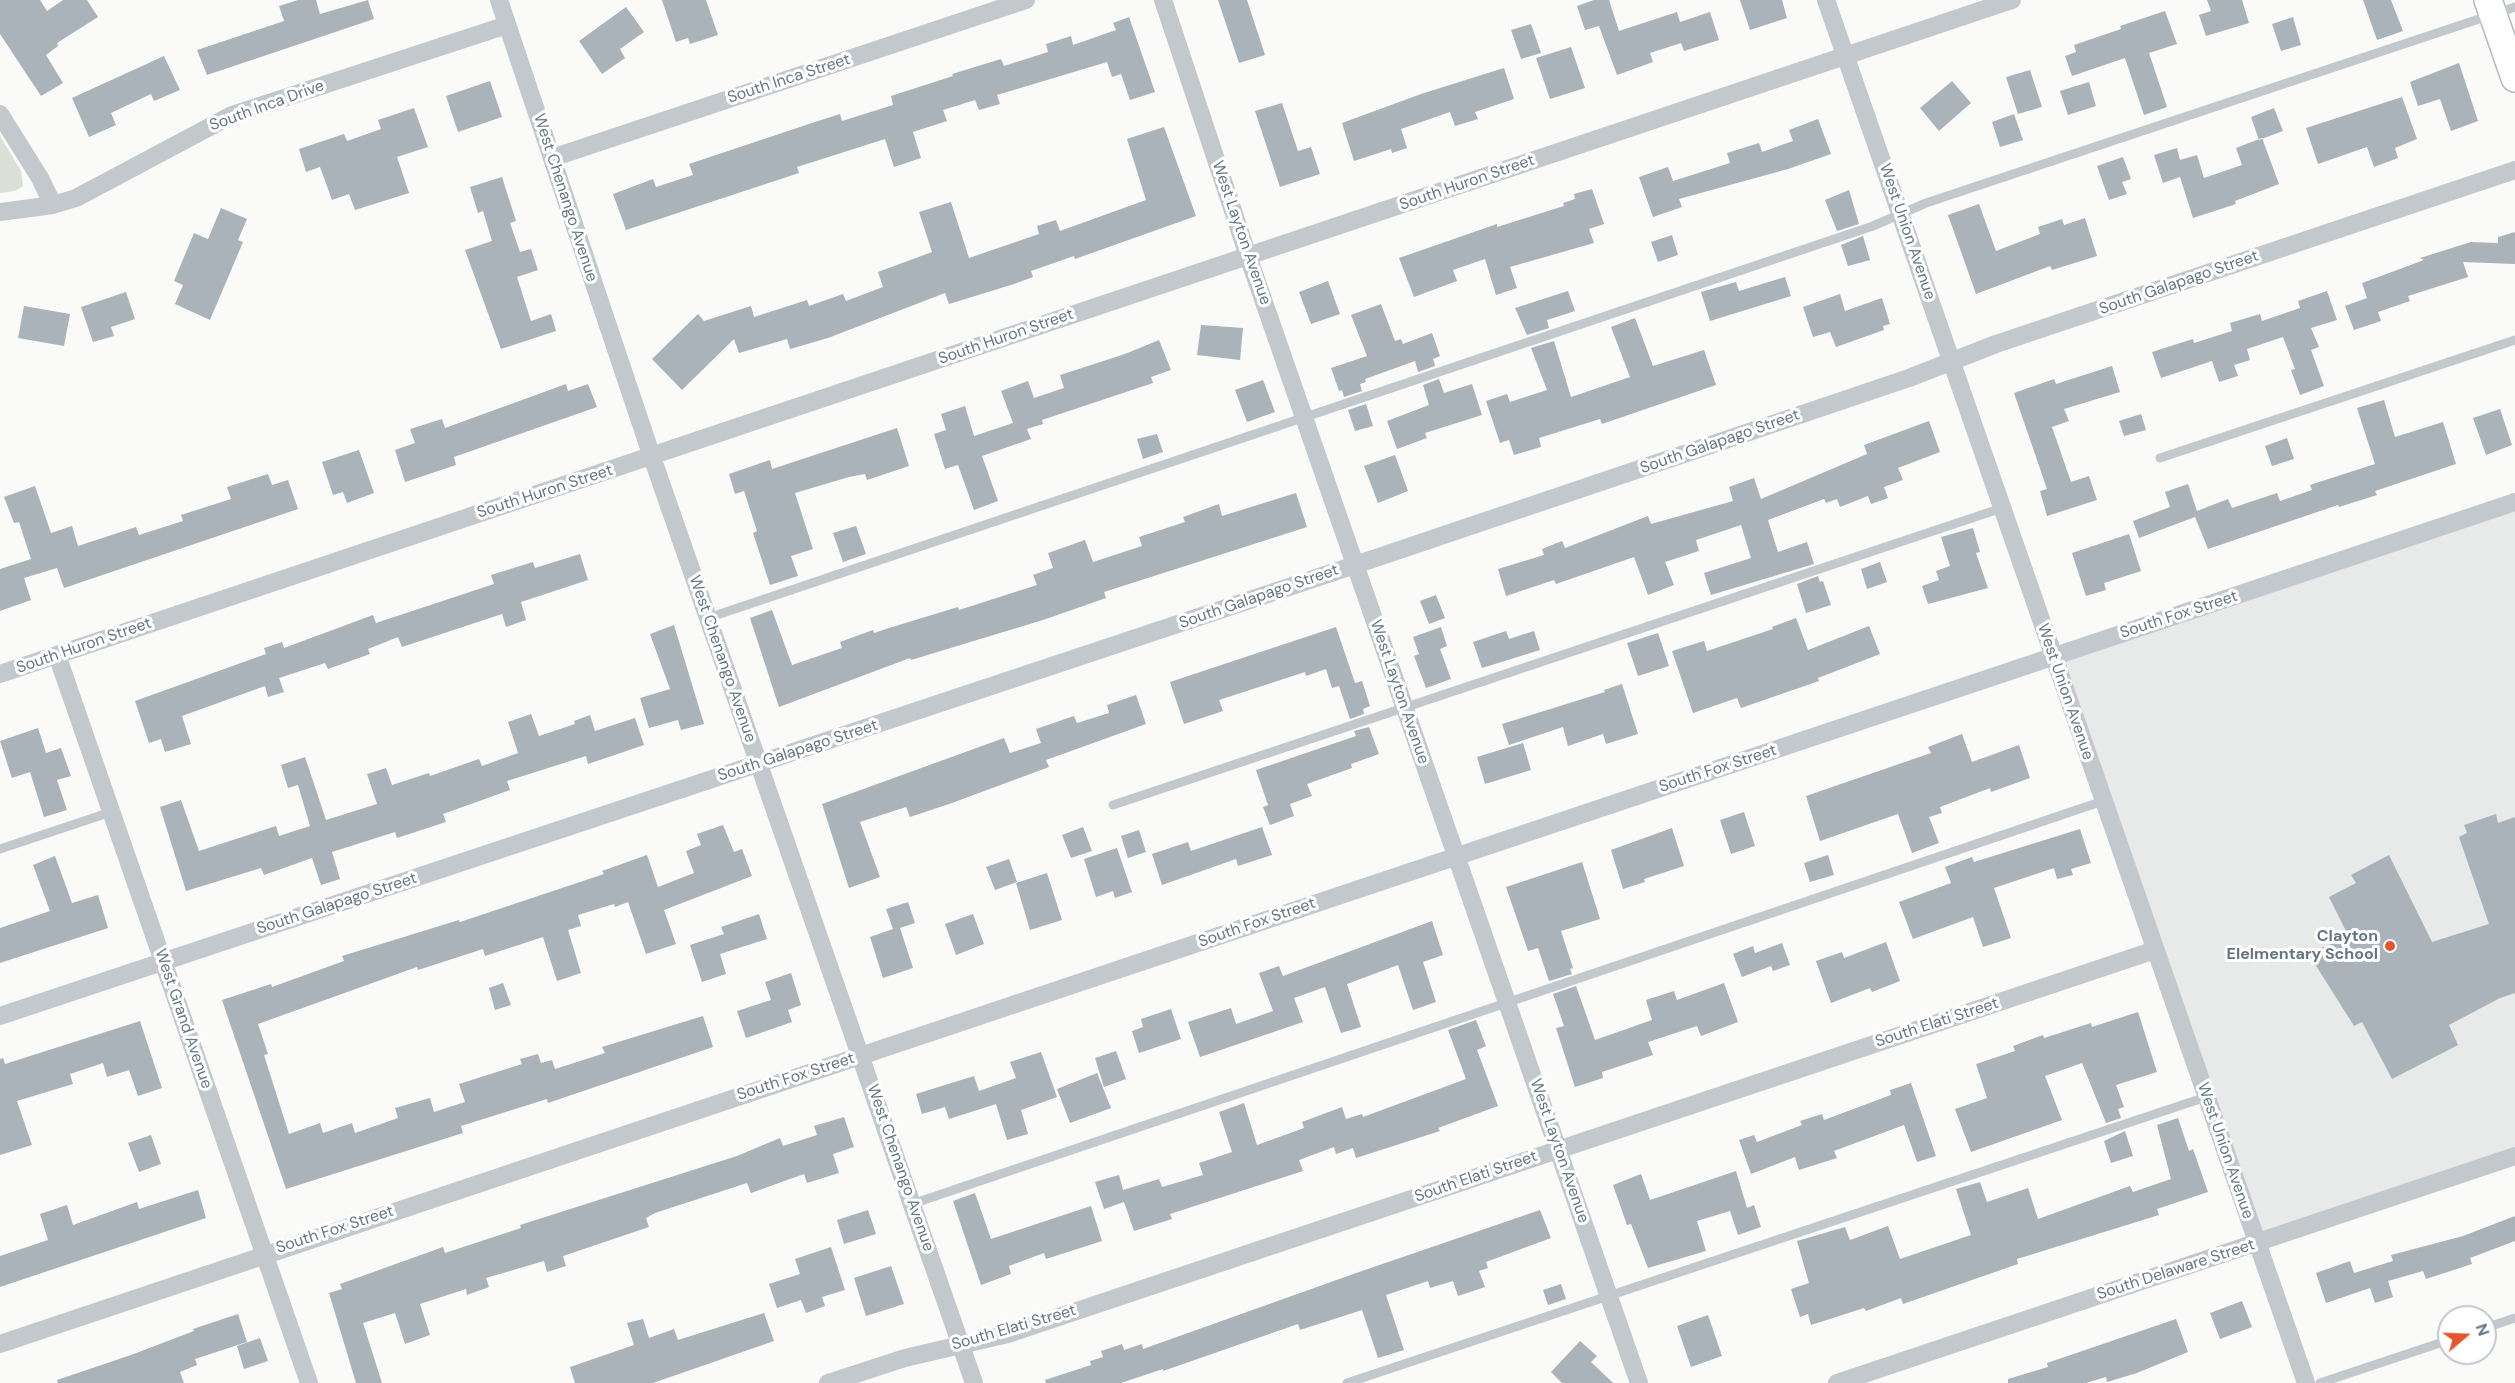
<!DOCTYPE html>
<style>
body{margin:0}
#map{position:relative;width:2515px;height:1383px;overflow:hidden;background:#fafaf8;font-family:"DM Sans",sans-serif}
canvas{display:block}
.north{position:absolute;left:2437px;top:1305px;width:60px;height:60px;box-sizing:border-box;background:#fff;border:2px solid #c1c8cd;border-radius:50%;rotate:71deg;font-size:16px;font-weight:700;line-height:24px;text-align:center;color:#657683}
.north::after{content:'';display:block;margin:auto;width:21px;height:27px;background:#e4572e;clip-path:polygon(50% 0,100% 100%,50% 72%,0 100%)}
</style>
<div id="map">
<canvas width="2515" height="1383"></canvas>
<div class="north">N</div>
</div>
<script>
const g = document.querySelector('canvas').getContext('2d');
g.lineJoin = 'round';
function fill(path, color) { g.fillStyle = color; g.fill(path, 'evenodd'); }
const shape = rows => new Path2D(rows.map(r => 'M' + r).join(''));
function trace(path, color, width, dash) { g.strokeStyle = color; g.lineWidth = width; g.lineCap = dash ? 'butt' : 'round'; g.setLineDash(dash || []); g.stroke(path); }
function write(font, color, halo, rows, align = 'center') {
  g.font = font + ' "DM Sans",sans-serif'; g.lineWidth = 6; g.setLineDash([]); g.textBaseline = 'middle'; g.strokeStyle = halo; g.fillStyle = color; for (const [text, x, y, turn = 0] of rows) {
    g.save(); g.translate(x, y); g.rotate((+turn || 0) * Math.PI / 180); g.textAlign = isNaN(turn) ? turn : align; if (halo) g.strokeText(text, 0, 0); g.fillText(text, 0, 0); g.restore();
  }
}
const built = shape([
 [2515,502,2515,1156,2257,1243,2053,657]
]);
const green = shape([
 [0,136,21,171,23,186,15,191,0,193]
]);
const building = shape([
 [0,0,40,0,47,11,63,0,87,0,98,17,57,43,58,46,46,55,63,83,41,96,0,34],
 [298,0,316,0,320,14,368,0,374,19,207,75,197,50,284,21,279,6],
 [662,0,706,0,718,35,690,44,688,38,676,42],
 [1218,0,1247,0,1265,55,1239,63],
 [1594,0,1609,0,1619,31,1677,12,1680,22,1710,12,1719,40,1684,51,1681,43,1650,53,1653,62,1617,75,1599,26,1585,30,1577,6],
 [1740,0,1782,0,1787,18,1750,30],
 [2207,0,2242,0,2249,23,2206,36,2199,15,2211,11],
 [2363,0,2391,0,2403,31,2377,40],
 [626,7,644,32,620,49,625,58,602,74,579,41],
 [2165,11,2177,44,2149,53,2167,107,2144,115,2125,58,2072,76,2065,56,2076,52,2074,45,2121,29,2120,26],
 [1129,17,1155,92,1130,100,1121,74,1112,77,1107,62,997,95,1000,104,979,110,975,100,943,110,947,121,913,132,921,158,894,167,885,139,797,167,799,173,626,230,613,194,653,179,656,187,693,175,689,164,809,124,840,114,842,121,893,105,891,96,953,76,952,74,1001,59,1004,66,1048,52,1046,44,1071,36,1073,45,1116,30,1113,23],
 [2293,17,2301,45,2281,51,2272,24],
 [1531,24,1541,53,1521,59,1511,30],
 [1571,47,1585,88,1550,99,1536,58],
 [164,56,180,90,154,101,151,94,111,113,116,125,89,137,72,98],
 [2459,63,2478,121,2451,131,2440,99,2418,106,2410,82],
 [1504,68,1514,99,1475,112,1478,119,1455,126,1450,112,1401,129,1407,148,1392,153,1391,149,1354,161,1342,123,1421,94],
 [2030,70,2042,107,2018,114,2006,77],
 [490,81,502,117,458,132,446,96],
 [1952,81,1971,103,1939,131,1920,108],
 [2089,82,2096,106,2068,115,2060,91],
 [2402,97,2417,139,2395,148,2398,158,2374,167,2367,147,2318,164,2306,128],
 [1282,103,1298,151,1311,147,1320,174,1280,187,1255,111],
 [414,108,428,147,397,157,409,193,355,210,349,194,332,200,320,167,306,172,299,149,344,134,347,141,381,129,378,120],
 [2274,108,2283,131,2259,140,2251,117],
 [2014,114,2023,140,2000,147,1992,122],
 [1818,119,1831,154,1788,169,1679,199,1682,207,1653,217,1639,177,1668,167,1673,181,1730,163,1727,153,1759,143,1762,152,1793,141,1789,130],
 [1164,127,1196,216,1075,259,1074,256,1031,271,1033,277,1014,284,949,304,945,293,828,338,790,349,787,339,739,353,734,339,682,390,652,359,698,314,704,321,751,306,754,317,807,300,809,306,843,294,846,301,883,287,878,272,932,252,919,212,951,202,969,258,1039,234,1037,226,1056,220,1060,231,1146,200,1127,139],
 [2262,138,2279,184,2235,201,2236,204,2193,218,2180,177,2163,183,2154,155,2177,148,2180,160,2197,155,2204,178,2242,165,2236,148],
 [2123,157,2131,179,2122,182,2127,194,2109,200,2097,166],
 [502,177,516,221,510,223,520,252,531,249,538,270,517,277,531,321,551,314,556,331,501,349,465,250,492,241,483,211,478,213,470,187],
 [1592,189,1604,224,1589,229,1594,243,1510,267,1517,288,1496,295,1485,259,1453,270,1457,281,1414,297,1399,258,1497,224,1497,227,1564,206,1563,203,1575,199,1574,194],
 [1849,190,1859,224,1837,231,1825,200],
 [1979,204,1996,251,2040,234,2038,227,2062,219,2064,225,2085,218,2097,256,2052,270,2050,266,1976,294,1948,215],
 [221,208,247,219,238,240,243,242,210,320,175,304,183,285,174,281,194,233,208,239],
 [2515,232,2515,264,2463,262,2468,277,2408,296,2410,301,2378,312,2381,321,2354,330,2345,306,2367,298,2362,283,2424,260,2420,258,2471,242,2498,243,2498,237],
 [1672,235,1678,255,1658,262,1651,242],
 [1863,236,1870,260,1848,266,1841,245],
 [1785,277,1791,296,1710,321,1701,292,1736,282,1739,291],
 [1328,281,1340,314,1311,324,1299,292],
 [1568,291,1575,311,1547,320,1549,328,1527,335,1515,308],
 [2327,291,2337,320,2311,328,2319,347,2311,350,2324,386,2300,395,2291,370,2295,369,2283,337,2247,349,2250,360,2234,365,2238,376,2219,382,2212,361,2161,378,2152,352,2193,339,2194,343,2232,331,2230,323,2260,314,2262,321,2300,308,2298,301],
 [126,292,135,319,111,327,114,336,93,342,81,307],
 [1840,294,1845,311,1882,298,1890,324,1883,326,1884,330,1836,347,1830,332,1813,337,1803,307],
 [1381,304,1395,341,1401,339,1403,344,1432,333,1440,356,1433,359,1435,366,1418,372,1415,361,1365,379,1366,382,1360,384,1362,391,1344,397,1342,390,1339,391,1331,368,1367,356,1351,315],
 [24,306,70,314,64,346,18,338],
 [1635,318,1653,366,1704,350,1716,385,1602,424,1600,419,1539,438,1541,447,1514,455,1509,440,1500,443,1486,401,1507,394,1510,402,1547,390,1531,348,1554,341,1571,397,1630,377,1611,327],
 [1201,325,1243,328,1240,360,1197,355],
 [1159,340,1171,370,1151,377,1153,383,1042,420,1043,424,1027,429,1031,439,982,456,998,501,974,510,958,465,945,469,934,434,946,430,941,414,965,406,974,436,1013,423,1001,391,1028,381,1034,398,1064,388,1060,375,1125,354],
 [2112,366,2120,392,2064,409,2069,421,2052,427,2071,482,2089,476,2097,500,2047,516,2040,491,2047,489,2014,393,2054,379,2056,384],
 [1439,379,1444,393,1472,384,1482,415,1425,433,1427,438,1397,449,1387,421,1429,405,1423,385],
 [1263,380,1275,412,1247,422,1235,390],
 [566,384,568,391,588,384,597,407,454,457,456,465,405,482,395,450,415,443,410,429,442,419,445,428],
 [2384,400,2395,437,2443,422,2456,464,2375,491,2377,495,2339,507,2338,505,2208,549,2195,517,2139,538,2133,521,2170,507,2165,492,2188,484,2197,511,2228,499,2232,508,2277,493,2280,501,2312,490,2310,485,2375,464,2357,408],
 [1366,404,1373,426,1355,431,1348,410],
 [2500,409,2512,445,2486,455,2473,418],
 [2141,414,2146,430,2124,436,2119,421],
 [1929,421,1940,452,1898,468,1903,480,1884,487,1888,498,1871,504,1868,496,1840,507,1837,499,1826,503,1824,499,1768,520,1778,552,1807,542,1814,564,1711,595,1704,573,1751,558,1741,525,1696,540,1699,551,1665,562,1674,585,1648,595,1634,557,1556,584,1554,580,1506,596,1498,569,1544,555,1542,549,1562,541,1565,548,1648,516,1651,524,1733,501,1729,487,1754,478,1761,499,1867,454,1864,445],
 [897,428,909,466,867,480,865,474,849,477,795,493,813,549,791,556,798,576,770,585,753,533,757,531,744,491,735,494,729,474,770,460,772,469],
 [1157,434,1163,452,1143,459,1137,439],
 [2287,438,2294,459,2272,466,2265,446],
 [359,450,374,493,347,503,343,492,333,495,322,462],
 [1395,455,1408,491,1378,503,1364,466],
 [268,474,272,485,288,480,298,509,64,588,57,568,24,578,31,600,0,611,0,569,31,559,19,522,14,523,4,497,35,486,51,533,72,526,78,546,136,527,139,535,183,521,181,515,231,499,227,487],
 [1296,493,1307,527,1104,592,1106,598,1043,620,911,660,910,658,779,707,750,618,772,610,792,665,842,648,840,642,873,630,874,633,889,628,958,607,959,610,1037,585,1033,575,1053,568,1048,553,1085,540,1093,562,1142,546,1139,537,1185,522,1183,517,1219,504,1222,516],
 [856,526,866,554,843,562,833,533],
 [1973,528,1980,552,1976,553,1988,588,1928,604,1922,586,1939,580,1936,571,1950,566,1941,537],
 [2129,534,2141,571,2104,583,2106,590,2086,596,2072,553],
 [580,554,588,580,521,602,526,620,506,627,502,614,402,647,398,637,368,649,370,654,328,669,325,663,279,678,284,692,268,697,265,686,182,716,191,744,165,752,161,739,149,743,135,701,266,654,264,648,282,642,284,648,373,615,376,623,494,584,491,575,533,562,535,568],
 [1880,562,1887,582,1867,589,1861,569],
 [1818,576,1820,582,1823,581,1831,605,1806,613,1797,584],
 [1436,595,1445,618,1429,624,1420,601],
 [1796,618,1808,650,1869,626,1880,654,1818,678,1819,681,1741,708,1737,698,1693,713,1672,651,1704,641,1707,651,1773,629,1772,627],
 [674,625,704,724,681,730,678,720,649,728,640,698,670,689,650,634],
 [1336,627,1355,683,1362,681,1370,706,1363,709,1364,714,1350,719,1339,686,1332,688,1326,669,1306,676,1305,672,1219,700,1223,711,1184,724,1170,682],
 [1441,627,1447,646,1440,649,1451,679,1426,688,1414,656,1419,654,1413,637],
 [1506,631,1509,639,1534,631,1540,650,1482,668,1473,642],
 [1658,633,1669,666,1638,676,1627,643],
 [1622,684,1638,734,1606,744,1603,734,1568,746,1563,727,1509,745,1502,724,1605,692,1604,690],
 [1136,695,1146,724,1046,760,1049,767,952,803,910,817,906,807,860,822,880,877,849,888,822,804,1004,738,1010,753,1041,743,1036,729,1074,716,1077,723,1109,713,1107,705],
 [531,714,539,736,575,724,574,721,590,715,595,731,635,718,644,745,588,764,586,756,507,781,510,790,443,814,446,822,397,838,395,832,332,852,340,879,321,885,312,858,264,875,261,868,186,891,160,807,181,800,199,851,276,826,279,836,310,826,298,785,288,788,281,765,305,757,326,820,377,804,367,774,386,768,392,785,429,773,430,776,479,759,482,766,518,753,508,722],
 [1369,727,1379,754,1351,764,1352,768,1307,784,1312,796,1290,804,1294,816,1270,825,1263,807,1268,805,1256,770,1356,736,1354,731],
 [38,728,46,753,61,748,71,776,57,780,67,810,44,817,30,772,12,778,0,741],
 [1962,734,1972,762,2019,745,2030,778,1991,792,1990,788,1940,807,1942,813,1929,817,1939,843,1912,853,1898,814,1820,841,1806,796,1931,753,1928,747],
 [1523,743,1531,770,1485,784,1477,757],
 [1744,812,1755,846,1731,854,1720,820],
 [2496,814,2498,823,2515,817,2515,993,2500,998,2449,1025,2458,1045,2392,1079,2362,1022,2354,1026,2308,953,2349,937,2329,897,2356,883,2351,875,2389,855,2432,942,2489,924,2459,837,2467,833,2464,825],
 [723,825,734,852,742,849,752,876,664,910,676,944,646,954,628,902,615,907,614,904,578,915,581,926,568,930,581,973,557,981,543,937,485,956,483,949,418,970,417,967,258,1024,268,1054,264,1055,289,1134,320,1123,323,1133,352,1123,355,1133,398,1118,395,1108,430,1098,434,1112,465,1102,459,1084,522,1064,520,1059,538,1054,541,1063,552,1060,555,1069,605,1053,602,1047,703,1016,713,1047,548,1103,547,1099,461,1126,463,1133,286,1189,222,1000,271,984,272,987,344,961,342,956,459,920,460,922,604,874,602,871,647,855,658,887,694,873,686,851,701,845,697,834],
 [1083,827,1092,851,1071,858,1062,835],
 [1262,827,1272,855,1238,866,1236,859,1162,885,1152,854,1188,842,1191,851],
 [1672,828,1684,866,1644,879,1645,882,1623,889,1611,850],
 [2080,829,2091,863,2071,869,2073,875,2057,879,2054,868,1994,888,2011,938,1983,947,1973,917,1913,939,1899,902,1951,883,1945,867,1972,857,1974,862],
 [1139,830,1146,852,1128,858,1121,836],
 [1117,848,1132,892,1115,898,1113,891,1096,897,1084,859],
 [1828,855,1834,875,1810,882,1804,863],
 [55,856,72,903,98,895,108,928,0,963,0,928,50,911,33,865],
 [1009,859,1017,882,995,890,986,867],
 [1582,862,1600,919,1561,931,1573,968,1570,969,1572,974,1549,981,1538,948,1528,951,1506,887],
 [1047,873,1062,920,1030,930,1016,883],
 [908,902,915,923,900,928,913,968,883,978,870,937,893,929,886,909],
 [759,914,767,939,720,954,726,974,702,982,690,945,724,934,721,927],
 [973,914,984,944,956,955,945,924],
 [1432,921,1443,955,1423,962,1436,1002,1413,1010,1398,965,1347,984,1361,1027,1341,1033,1325,987,1294,998,1303,1022,1200,1057,1188,1022,1231,1008,1236,1024,1273,1011,1259,973,1279,966,1283,976],
 [1886,942,1900,981,1872,992,1870,988,1831,1003,1816,961,1842,952,1844,958],
 [1782,943,1790,965,1773,971,1771,966,1742,977,1733,954,1753,946,1755,953],
 [791,973,801,1005,788,1010,792,1022,746,1038,737,1011,771,1000,765,982],
 [503,983,511,1005,495,1010,489,988],
 [1724,983,1738,1022,1701,1036,1697,1026,1648,1042,1653,1055,1602,1072,1603,1078,1575,1087,1556,1028,1564,1026,1553,994,1576,986,1595,1040,1652,1020,1646,1000,1674,991,1677,1000],
 [1171,1009,1181,1039,1139,1053,1132,1031,1143,1027,1141,1019],
 [2138,1012,2157,1072,2116,1085,2124,1107,2118,1109,2121,1118,2106,1123,2082,1063,2045,1076,2062,1120,1971,1152,1955,1109,1987,1098,1976,1064,2015,1051,2013,1046,2043,1035,2044,1038,2091,1023,2092,1027],
 [1476,1020,1486,1046,1477,1050,1498,1106,1438,1128,1440,1131,1356,1158,1353,1148,1336,1154,1334,1147,1299,1160,1303,1171,1170,1214,1172,1219,1134,1231,1124,1202,1104,1209,1095,1182,1119,1175,1123,1190,1159,1179,1162,1187,1203,1175,1199,1163,1232,1152,1219,1112,1244,1103,1257,1145,1304,1128,1302,1122,1342,1107,1346,1119,1362,1114,1363,1117,1466,1079,1448,1030],
 [140,1021,162,1088,138,1096,129,1070,107,1077,103,1063,70,1074,73,1084,17,1101,32,1145,0,1155,0,1059,3,1058,5,1064],
 [1116,1051,1126,1079,1104,1087,1095,1058],
 [1041,1052,1057,1097,1021,1110,1028,1134,1007,1140,996,1104,949,1119,945,1107,922,1114,916,1094,974,1076,979,1091,1016,1078,1010,1062],
 [1097,1073,1111,1108,1070,1123,1057,1089],
 [1911,1083,1936,1156,1917,1162,1904,1125,1834,1151,1837,1158,1799,1170,1795,1157,1751,1174,1739,1140,1754,1135,1757,1142,1802,1125,1800,1121,1822,1114,1824,1120,1891,1095,1890,1090],
 [844,1117,854,1147,833,1154,839,1173,807,1183,804,1174,751,1193,747,1183,655,1213,646,1218,649,1227,563,1256,566,1266,547,1272,544,1261,486,1278,489,1287,467,1295,466,1289,420,1304,430,1335,405,1344,395,1313,363,1323,382,1383,356,1383,329,1293,342,1289,340,1284,443,1247,445,1253,521,1228,520,1225,737,1156,780,1138,783,1146,817,1135,814,1126],
 [2178,1118,2189,1151,2193,1149,2208,1192,2157,1209,2159,1215,2017,1259,2018,1264,1903,1304,1901,1298,1866,1311,1864,1308,1811,1325,1808,1314,1800,1317,1791,1289,1809,1283,1797,1241,1845,1227,1850,1240,1888,1226,1900,1259,1971,1235,1956,1189,1980,1182,1987,1202,2028,1188,2038,1219,2130,1186,2133,1192,2171,1179,2157,1125],
 [2125,1131,2133,1156,2111,1163,2104,1141],
 [151,1135,161,1164,139,1172,128,1143],
 [1736,1171,1747,1208,1754,1205,1761,1227,1738,1235,1730,1211,1697,1221,1706,1251,1648,1268,1631,1224,1627,1225,1613,1185,1641,1174,1650,1200],
 [198,1190,206,1218,0,1287,0,1256,48,1240,40,1214,67,1205,73,1225,137,1202,139,1209],
 [975,1193,991,1239,1091,1206,1102,1241,1046,1259,1044,1253,1009,1266,1011,1274,981,1285,953,1201],
 [868,1210,876,1234,844,1244,837,1220],
 [1540,1210,1551,1238,1486,1262,1488,1268,1479,1271,1485,1287,1458,1296,1453,1281,1430,1288,1428,1281,1386,1295,1404,1350,1378,1358,1362,1310,1300,1330,1298,1324,1163,1371,1163,1369,1121,1383,1046,1383,1045,1380,1091,1365,1090,1361,1103,1357,1101,1351,1122,1344,1124,1350,1142,1344,1143,1349,1359,1272],
 [2515,1216,2515,1241,2470,1258,2472,1264,2426,1279,2423,1271,2388,1281,2393,1297,2375,1303,2370,1288,2326,1303,2316,1273,2350,1261,2354,1273,2393,1261,2391,1255,2463,1236],
 [831,1247,845,1290,822,1297,825,1306,806,1313,801,1300,777,1308,769,1284,800,1274,795,1259],
 [891,1266,904,1304,866,1316,854,1278],
 [1561,1284,1566,1299,1548,1305,1543,1290],
 [2242,1301,2252,1327,2220,1339,2210,1313],
 [764,1313,774,1341,653,1383,575,1383,570,1367,634,1345,627,1323,643,1319,649,1338,674,1329,678,1340],
 [238,1314,247,1342,195,1359,197,1365,180,1372,184,1383,58,1383,57,1380,131,1355,194,1331,193,1329],
 [1708,1315,1722,1356,1691,1367,1677,1326],
 [2176,1319,2188,1352,2137,1373,2107,1382,2106,1377,2086,1383,2008,1383,2008,1379,2048,1367,2047,1363],
 [260,1338,268,1361,244,1369,237,1346],
 [1580,1341,1597,1356,1591,1362,1613,1383,1562,1383,1551,1372]
]);
const lane = shape([
 [2160,458,2515,340],
 [708,618,1873,226,1926,203,2515,7],
 [1113,805,2002,508],
 [0,849,111,812],
 [912,1204,2103,801],
 [2485,1328,2515,1318],
 [1347,1383,2206,1097],
 [2320,1383,2449,1340]
]);
const street = shape([
 [499,0,652,457,974,1383],
 [1163,0,1248,256,1639,1383],
 [1826,0,2306,1383],
 [0,114,40,178,53,205],
 [552,158,1026,0],
 [0,212,53,205,76,198,232,115,507,25],
 [57,655,309,1383],
 [0,674,2012,0],
 [0,1016,1355,565,1909,378,1996,344,2515,170],
 [0,1344,2515,502],
 [828,1383,905,1358,1008,1334,2155,950],
 [1837,1383,2515,1156]
]);
const secondary = shape([
 [2488,0,2515,78]
]);
const markers = [
 [2390,946,6,"#e4572e"]
];
const streetNames = [
 ["South Inca Street",789,79,-18],
 ["South Inca Drive",267,106,-20],
 ["South Huron Street",1467,183,-19],
 ["West Chenango Avenue",565,198,72],
 ["West Union Avenue",1907,232,71],
 ["West Layton Avenue",1241,233,71],
 ["South Galapago Street",2179,283,-19],
 ["South Huron Street",1006,337,-19],
 ["South Galapago Street",1720,442,-19],
 ["South Huron Street",545,492,-18],
 ["South Galapago Street",1259,597,-19],
 ["South Fox Street",2179,615,-18],
 ["South Huron Street",84,646,-19],
 ["West Chenango Avenue",722,659,71],
 ["West Layton Avenue",1399,692,71],
 ["West Union Avenue",2065,692,71],
 ["South Galapago Street",798,751,-18],
 ["South Fox Street",1718,769,-18],
 ["South Galapago Street",337,904,-18],
 ["South Fox Street",1257,923,-19],
 ["West Grand Avenue",183,1019,71],
 ["South Elati Street",1937,1023,-18],
 ["South Fox Street",796,1077,-18],
 ["West Layton Avenue",1559,1151,71],
 ["West Union Avenue",2225,1151,71],
 ["West Chenango Avenue",900,1168,71],
 ["South Elati Street",1476,1177,-19],
 ["South Fox Street",335,1230,-18],
 ["South Delaware Street",2176,1270,-18],
 ["South Elati Street",1014,1328,-16]
];
const poiNames = [
 ["Clayton",2378,937],
 ["Elelmentary School",2378,955]
];
fill(built, '#e8e9e9');
fill(green, '#dadfd7');
fill(building, '#aab3b9');
trace(secondary, '#b3babf', 30);
trace(lane, '#c3c8cc', 9);
trace(street, '#c3c8cc', 18);
trace(secondary, '#fff', 27);
for (const [x, y, r, color] of markers) { const dot = new Path2D(); dot.arc(x, y, r, 0, 2 * Math.PI); g.fillStyle = color; g.fill(dot); trace(dot, '#fff', 2); }
write('16px', '#657683', '#fff', streetNames);
write('bold 16px', '#657683', '#fff', poiNames, 'right');
</script>
